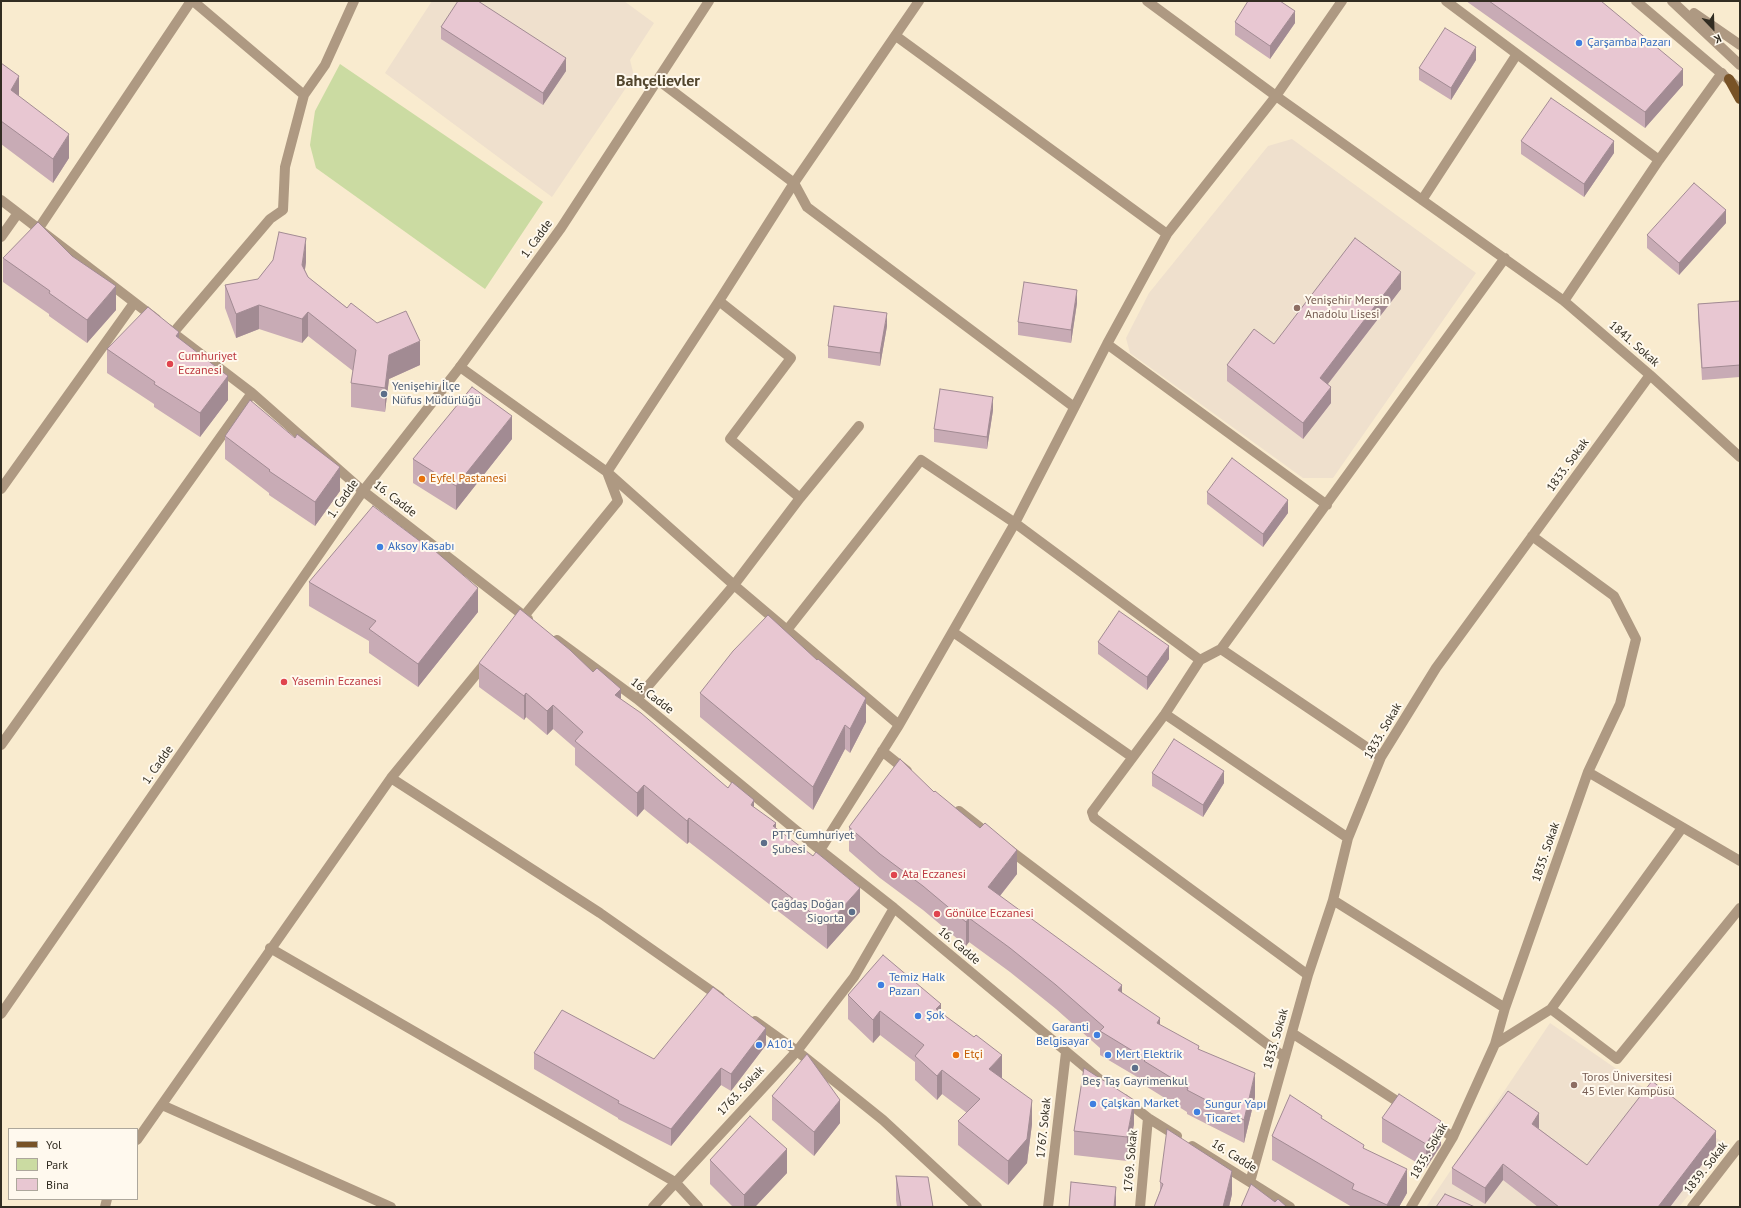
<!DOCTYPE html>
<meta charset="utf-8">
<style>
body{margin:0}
#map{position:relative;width:1741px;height:1208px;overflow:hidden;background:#f9ebcf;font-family:"PT Sans",sans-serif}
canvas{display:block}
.frame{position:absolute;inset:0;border:2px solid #322d22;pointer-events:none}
.legend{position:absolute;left:8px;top:1128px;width:130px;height:72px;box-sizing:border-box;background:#fff9ee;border:1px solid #ada79c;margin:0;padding:5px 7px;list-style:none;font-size:12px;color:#322d22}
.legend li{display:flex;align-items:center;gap:8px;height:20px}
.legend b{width:20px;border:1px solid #ada79c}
.north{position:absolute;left:1693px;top:8px;width:40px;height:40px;-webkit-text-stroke:3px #fff9ee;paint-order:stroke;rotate:157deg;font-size:11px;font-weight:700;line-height:16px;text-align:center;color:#322d22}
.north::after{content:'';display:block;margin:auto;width:14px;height:18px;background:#322d22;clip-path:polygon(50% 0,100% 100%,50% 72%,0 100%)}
</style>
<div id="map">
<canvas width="1741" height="1208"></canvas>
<div class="frame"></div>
<ul class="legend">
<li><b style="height:5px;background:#785327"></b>Yol</li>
<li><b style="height:11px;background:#cbdba2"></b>Park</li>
<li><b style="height:11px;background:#e8c7d2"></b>Bina</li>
</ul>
<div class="north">K</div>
</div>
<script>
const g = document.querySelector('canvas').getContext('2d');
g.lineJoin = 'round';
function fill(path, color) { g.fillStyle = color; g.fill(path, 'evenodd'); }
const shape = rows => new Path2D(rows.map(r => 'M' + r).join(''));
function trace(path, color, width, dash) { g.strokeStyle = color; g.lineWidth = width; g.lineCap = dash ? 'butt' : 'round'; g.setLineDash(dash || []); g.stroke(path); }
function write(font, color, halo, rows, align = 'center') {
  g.font = font + ' "PT Sans",sans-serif'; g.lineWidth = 4; g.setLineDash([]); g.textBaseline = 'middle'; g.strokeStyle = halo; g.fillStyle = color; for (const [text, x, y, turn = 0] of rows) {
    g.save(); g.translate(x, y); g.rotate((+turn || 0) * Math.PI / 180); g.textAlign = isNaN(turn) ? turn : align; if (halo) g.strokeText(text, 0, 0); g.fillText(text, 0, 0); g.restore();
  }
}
const education = shape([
 [432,1,624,1,654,23,630,60,634,76,552,197,385,73],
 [1292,139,1476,273,1333,478,1303,478,1130,353,1126,338,1149,293,1268,146],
 [1550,1023,1728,1146,1679,1207,1426,1207]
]);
const green = shape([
 [340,64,543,202,485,289,316,168,310,145,315,111]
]);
const minor = shape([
 [193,1,304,95],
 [1147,1,1276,96,1564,301,1650,375,1740,457],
 [1446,1,1659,160],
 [896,36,1167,234],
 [658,80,794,183,807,207,1074,407],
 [1,200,156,319],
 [1422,200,1517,54],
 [39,228,191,1],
 [1,237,18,213],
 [719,301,791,358,730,439,800,498],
 [1564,301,1659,160,1722,73],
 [168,329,252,393,363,491,528,619],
 [173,333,270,219,283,210,285,167,304,95,325,65,354,1],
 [1107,344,1327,505],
 [460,367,607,472,734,585,899,725],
 [1,489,134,303],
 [520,621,618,501,607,472,719,301,794,183,919,1],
 [787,630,921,460,1015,523,1200,660],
 [953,632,1132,757],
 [557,640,637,699,820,850,894,908,1104,1083],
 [1221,649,1381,757],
 [637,699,734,585,800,498,859,426],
 [1165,714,1348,838],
 [1,745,252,393],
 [882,751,907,771],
 [1588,772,1740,861],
 [391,778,600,913,720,997],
 [959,811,991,836],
 [1007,848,1284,1057],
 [820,850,899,725,1015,523,1107,344,1167,234,1276,96,1342,1],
 [1333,900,1505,1008],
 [270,948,675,1182,698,1207],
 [1308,975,1094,818,1092,812,1165,714,1200,660,1221,649,1505,258],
 [1551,1009,1617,1059,1740,908],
 [755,1021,797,1051,883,1120,977,1207],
 [1292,1033,1406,1107],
 [1495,1044,1551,1009,1682,828],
 [1124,1099,1148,1118,1177,1136],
 [162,1105,391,1207],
 [1430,1122,1453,1137],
 [137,1140,391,778,487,661],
 [1192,1146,1290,1207],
 [1250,1182,1308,975,1333,900,1348,838,1381,757,1436,668,1650,375],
 [105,1207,107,1199],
 [653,1207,797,1051,854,977,894,908],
 [1048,1207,1066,1052],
 [1140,1207,1148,1118],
 [1411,1207,1453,1137,1495,1044,1505,1008,1588,772,1620,704,1636,639,1614,596,1532,536],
 [1692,1207,1740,1145]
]);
const tertiary = shape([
 [1636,1,1735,85],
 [1672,1,1740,65],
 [1694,13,1740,45],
 [1,1014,363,491,460,367,561,228,709,1]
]);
const primary = shape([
 [1729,79,1740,99]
]);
const wall = shape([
 [1466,1,1601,1,1683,85,1645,128],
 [1235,22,1295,23,1270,59,1235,35],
 [441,27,566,71,543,105,441,39],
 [1476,60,1451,100,1419,80,1419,68],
 [1,63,19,97,69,158,53,183,1,144],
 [1521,141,1614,153,1584,197,1521,154],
 [1726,223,1679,275,1647,248,1647,235],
 [3,258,116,310,87,343,49,316,49,314,3,282],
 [273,260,306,262,305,270,308,277,420,365,389,379,385,412,351,407,351,383,353,371,308,336,302,343,259,329,236,338,225,308,225,285,258,279],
 [1401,289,1328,384,1331,403,1303,439,1227,381,1227,365],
 [1740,301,1740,377,1702,380,1698,316,1698,304],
 [1077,303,1071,343,1018,335,1018,322],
 [887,326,880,366,828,358,828,346],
 [179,339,228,400,200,437,154,407,154,404,107,373,107,349],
 [993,410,987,449,934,442,934,429],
 [225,436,340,491,315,526,269,495,269,493,225,459],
 [512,439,456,510,413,483,413,459],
 [1207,492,1288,513,1263,547,1207,504],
 [309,582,478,612,418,687,369,653,369,641,309,606],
 [1098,642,1169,659,1147,690,1098,654],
 [479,663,621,699,728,788,754,807,860,912,827,949,689,842,687,844,644,809,637,817,575,765,575,748,553,729,547,735,526,717,524,720,479,687],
 [700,693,866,722,850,753,845,749,813,810,700,717],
 [1152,773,1224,783,1203,817,1152,786],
 [849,827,1017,874,1000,896,1122,993,1160,1025,1199,1049,1255,1097,1244,1143,1187,1114,1187,1112,1144,1085,1144,1081,1100,1055,1100,1048,1056,1009,1010,972,969,942,966,946,923,910,880,878,849,851],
 [848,995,941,1012,1002,1078,1032,1124,1027,1163,1008,1185,958,1145,958,1121,967,1113,942,1094,937,1100,915,1080,915,1062,880,1035,873,1043,848,1019],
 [766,1045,731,1091,721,1085,671,1146,618,1119,618,1118,534,1069,534,1053,654,1059],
 [772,1096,840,1123,814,1156,772,1120],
 [1382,1118,1441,1145,1426,1168,1382,1142],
 [1322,1119,1364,1149,1407,1193,1399,1207,1352,1207,1272,1160,1272,1136],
 [1134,1124,1127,1161,1074,1155,1074,1131],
 [1539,1129,1587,1165,1716,1146,1670,1207,1538,1207,1503,1180,1485,1204,1452,1184,1452,1168],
 [710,1160,787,1173,755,1207,733,1207,710,1184],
 [896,1176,933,1207,897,1207,896,1200],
 [1160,1182,1232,1194,1229,1207,1154,1207,1160,1191]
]);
const shadedWall = shape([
 [1295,11,1295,23,1270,59,1270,46],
 [1476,47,1476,60,1451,100,1451,88],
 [566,58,566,71,543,105,543,93],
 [1683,69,1683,85,1645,128,1645,112],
 [19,76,19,100,11,90],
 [69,134,69,158,53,183,53,159],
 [1614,141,1614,153,1584,197,1584,184],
 [1726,210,1726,223,1679,275,1679,263],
 [306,238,306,262,302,289,302,265],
 [1401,272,1401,289,1320,394,1320,378],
 [116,286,116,310,87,343,87,320],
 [1077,290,1077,303,1071,343,1071,330],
 [259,305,259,329,236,338,236,314],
 [308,312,308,336,302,343,302,319],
 [887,313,887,326,880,366,880,353],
 [179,332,179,356,176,336],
 [420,341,420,365,389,379,385,412,385,388,389,355],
 [228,376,228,400,200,437,200,413],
 [1331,387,1331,403,1303,439,1303,423],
 [993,397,993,410,987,449,987,437],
 [512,416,512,439,456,510,456,486],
 [340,467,340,491,315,526,315,502],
 [1288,500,1288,513,1263,547,1263,534],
 [478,588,478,612,418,687,418,664],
 [1169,646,1169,659,1147,690,1147,677],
 [621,689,621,713,615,695],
 [526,693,526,717,524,720,524,696],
 [866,698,866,722,850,753,850,729],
 [553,705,553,729,547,735,547,711],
 [845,725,845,749,813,810,813,787],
 [1224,771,1224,783,1203,817,1203,805],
 [644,785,644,809,637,817,637,793],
 [754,800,754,824,751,805],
 [689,818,689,842,687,844,687,821],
 [776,823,776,847,773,826],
 [1017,850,1017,874,988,911,988,887],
 [860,888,860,912,827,949,827,925],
 [969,918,969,942,966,946,966,922],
 [1122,985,1122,1009,1118,990],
 [941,1004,941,1028,936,1009],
 [880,1011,880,1035,873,1043,873,1020],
 [1160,1018,1160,1042,1157,1023],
 [766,1028,766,1045,731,1091,731,1074],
 [1002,1055,1002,1079,989,1069],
 [721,1068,721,1085,671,1146,671,1129],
 [942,1070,942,1094,937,1100,937,1076],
 [1255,1073,1255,1097,1244,1143,1244,1120],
 [840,1100,840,1123,814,1156,814,1132],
 [1032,1100,1032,1124,1027,1163,1008,1185,1008,1161],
 [1134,1100,1134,1124,1127,1161,1127,1137],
 [1539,1113,1539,1129,1532,1124],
 [1441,1121,1441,1145,1426,1168,1426,1144],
 [1716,1131,1716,1146,1670,1207,1658,1207],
 [787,1149,787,1173,755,1207,744,1207,744,1195],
 [1503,1164,1503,1180,1485,1204,1485,1188],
 [1407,1169,1407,1193,1399,1207,1387,1207,1387,1205],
 [1232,1171,1232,1194,1229,1207,1223,1207],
 [1116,1187,1116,1207,1114,1207]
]);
const building = shape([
 [458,1,478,1,566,58,543,93,441,27,458,1],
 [1248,1,1280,1,1295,11,1270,46,1235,22,1248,1],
 [1489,1,1601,1,1683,69,1645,112,1489,1],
 [1445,28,1476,47,1451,88,1419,68,1445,28],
 [1,63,19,76,11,90,69,134,53,159,1,121,1,63],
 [1551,98,1614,141,1584,184,1521,141,1551,98],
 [1694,183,1726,210,1679,263,1647,235,1694,183],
 [38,222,72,256,116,286,87,320,49,293,50,291,3,258,38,222],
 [279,232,306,238,302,265,308,277,347,308,351,303,377,323,406,311,420,341,389,355,385,388,351,383,356,350,308,312,302,319,259,305,236,314,225,285,258,279,273,260,279,232],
 [1355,238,1401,272,1320,378,1331,387,1303,423,1227,365,1254,329,1274,344,1355,238],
 [1024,282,1077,290,1071,330,1018,322,1024,282],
 [1740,301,1740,365,1702,368,1698,304,1740,301],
 [834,306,887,313,880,353,828,346,834,306],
 [148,307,179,332,176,336,228,376,200,413,154,384,155,382,107,349,148,307],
 [472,387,512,416,456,486,413,459,472,387],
 [940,389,993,397,987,437,934,429,940,389],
 [250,400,295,438,297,434,340,467,315,502,269,471,270,470,225,436,250,400],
 [1232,458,1288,500,1263,534,1207,492,1232,458],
 [373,506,433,551,434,550,478,588,418,664,369,629,376,621,309,582,373,506],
 [520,609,570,650,593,672,597,668,621,689,615,695,641,713,728,788,732,782,754,800,751,805,776,823,773,826,813,856,816,852,860,888,827,925,689,818,687,821,644,785,637,793,575,741,583,732,553,705,547,711,526,693,524,696,479,663,520,609],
 [1119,611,1169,646,1147,677,1098,642,1119,611],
 [768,615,817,660,818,659,866,698,850,729,845,725,813,787,700,693,733,651,768,615],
 [1174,739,1224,771,1203,805,1152,773,1174,739],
 [900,759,934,792,935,791,980,828,985,823,1017,850,988,887,1122,985,1118,990,1160,1018,1157,1023,1199,1046,1198,1049,1255,1073,1244,1120,1187,1090,1188,1088,1144,1061,1146,1059,1100,1031,1104,1027,1056,985,1010,948,969,918,966,922,923,886,880,854,849,827,900,759],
 [883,955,941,1004,936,1009,974,1037,976,1035,1002,1055,989,1069,1032,1100,1027,1139,1008,1161,958,1121,980,1099,942,1070,937,1076,915,1056,924,1045,880,1011,873,1020,848,995,883,955],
 [713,987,766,1028,731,1074,721,1068,671,1129,618,1103,619,1101,534,1053,562,1010,654,1059,713,987],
 [807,1054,840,1100,814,1132,772,1096,807,1054],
 [1084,1068,1134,1100,1127,1137,1074,1131,1084,1068],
 [1652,1081,1716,1131,1658,1207,1559,1207,1503,1164,1485,1188,1452,1168,1508,1091,1539,1113,1532,1124,1587,1165,1652,1081],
 [1399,1094,1441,1121,1426,1144,1382,1118,1399,1094],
 [1290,1095,1322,1116,1321,1118,1364,1145,1363,1148,1407,1169,1387,1205,1352,1189,1354,1184,1272,1136,1290,1095],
 [750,1116,787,1149,744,1195,710,1160,750,1116],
 [1167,1129,1232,1171,1223,1207,1154,1207,1163,1184,1160,1182,1167,1129],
 [896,1176,928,1177,933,1207,901,1207,896,1176],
 [1071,1182,1116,1187,1114,1207,1069,1207,1071,1182],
 [1251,1184,1275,1202,1278,1199,1287,1207,1241,1207,1251,1184],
 [1445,1194,1475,1207,1436,1207,1445,1194]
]);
const markers = [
 [1579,43,4,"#3f7fe0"],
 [1297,308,4,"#8d6e63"],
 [170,364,4,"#e0444e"],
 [384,394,4,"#5c6f8a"],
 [422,479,4,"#e8710a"],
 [380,547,4,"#3f7fe0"],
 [284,682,4,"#e0444e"],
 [764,843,4,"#5c6f8a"],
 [894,875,4,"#e0444e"],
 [852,912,4,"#5c6f8a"],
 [937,914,4,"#e0444e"],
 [881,985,4,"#3f7fe0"],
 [918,1016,4,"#3f7fe0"],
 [1097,1035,4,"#3f7fe0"],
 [759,1045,4,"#3f7fe0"],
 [956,1055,4,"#e8710a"],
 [1108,1055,4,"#3f7fe0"],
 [1135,1068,4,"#5c6f8a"],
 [1574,1085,4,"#8d6e63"],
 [1093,1104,4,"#3f7fe0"],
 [1197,1112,4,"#3f7fe0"]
];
const shopNames = [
 ["Çarşamba Pazarı",1587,43],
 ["Aksoy Kasabı",388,547],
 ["Temiz Halk",889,978],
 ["Pazarı",889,992],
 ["Şok",926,1016],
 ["Garanti",1089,1028,"right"],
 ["Belgisayar",1089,1042,"right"],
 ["A101",767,1045],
 ["Mert Elektrik",1116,1055],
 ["Çalşkan Market",1101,1104],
 ["Sungur Yapı",1205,1105],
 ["Ticaret",1205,1119]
];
const streetNames = [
 ["1. Cadde",537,239,-54],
 ["1841. Sokak",1634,344,41],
 ["1833. Sokak",1568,465,-54],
 ["1. Cadde",343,499,-55],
 ["16. Cadde",395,499,38],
 ["16. Cadde",652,696,38],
 ["1833. Sokak",1383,731,-60],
 ["1. Cadde",158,765,-55],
 ["1835. Sokak",1546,852,-71],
 ["16. Cadde",959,946,40],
 ["1833. Sokak",1276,1039,-74],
 ["1763. Sokak",741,1091,-47],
 ["1767. Sokak",1044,1128,-84],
 ["1835. Sokak",1429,1151,-60],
 ["16. Cadde",1234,1156,32],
 ["1769. Sokak",1131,1161,-85],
 ["1839. Sokak",1706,1168,-52]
];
const educationNames = [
 ["Yenişehir Mersin",1305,301],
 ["Anadolu Lisesi",1305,315],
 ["Toros Üniversitesi",1582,1078],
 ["45 Evler Kampüsü",1582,1092]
];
const healthNames = [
 ["Cumhuriyet",178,357],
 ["Eczanesi",178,371],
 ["Yasemin Eczanesi",292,682],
 ["Ata Eczanesi",902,875],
 ["Gönülce Eczanesi",945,914]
];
const serviceNames = [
 ["Yenişehir İlçe",392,387],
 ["Nüfus Müdürlüğü",392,401],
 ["PTT Cumhuriyet",772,836],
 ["Şubesi",772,850],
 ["Çağdaş Doğan",844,905,"right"],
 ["Sigorta",844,919,"right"],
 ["Beş Taş Gayrimenkul",1135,1082,"center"]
];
const foodNames = [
 ["Eyfel Pastanesi",430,479],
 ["Etçi",964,1055]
];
const districtNames = [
 ["Bahçelievler",658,81]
];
fill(education, '#efe0cd');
fill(green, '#cbdba2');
trace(minor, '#ae9982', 10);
trace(tertiary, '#ae9982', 10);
trace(primary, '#785327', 10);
fill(wall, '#c8abb5');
fill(shadedWall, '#a28b93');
fill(building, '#e8c7d2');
trace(building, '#a28b93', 1);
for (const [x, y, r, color] of markers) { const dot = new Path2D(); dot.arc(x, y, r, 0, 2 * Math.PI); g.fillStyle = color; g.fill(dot); trace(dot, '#fff9ee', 1.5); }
write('12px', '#366cbe', '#fff9ee', shopNames, 'left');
write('12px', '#322d22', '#fff9ee', streetNames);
write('12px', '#785e54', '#fff9ee', educationNames, 'left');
write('12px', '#be3a42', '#fff9ee', healthNames, 'left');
write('12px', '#4e5e75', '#fff9ee', serviceNames, 'left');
write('12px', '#c56008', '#fff9ee', foodNames, 'left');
write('bold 16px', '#52462e', '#fff9ee', districtNames);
</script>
